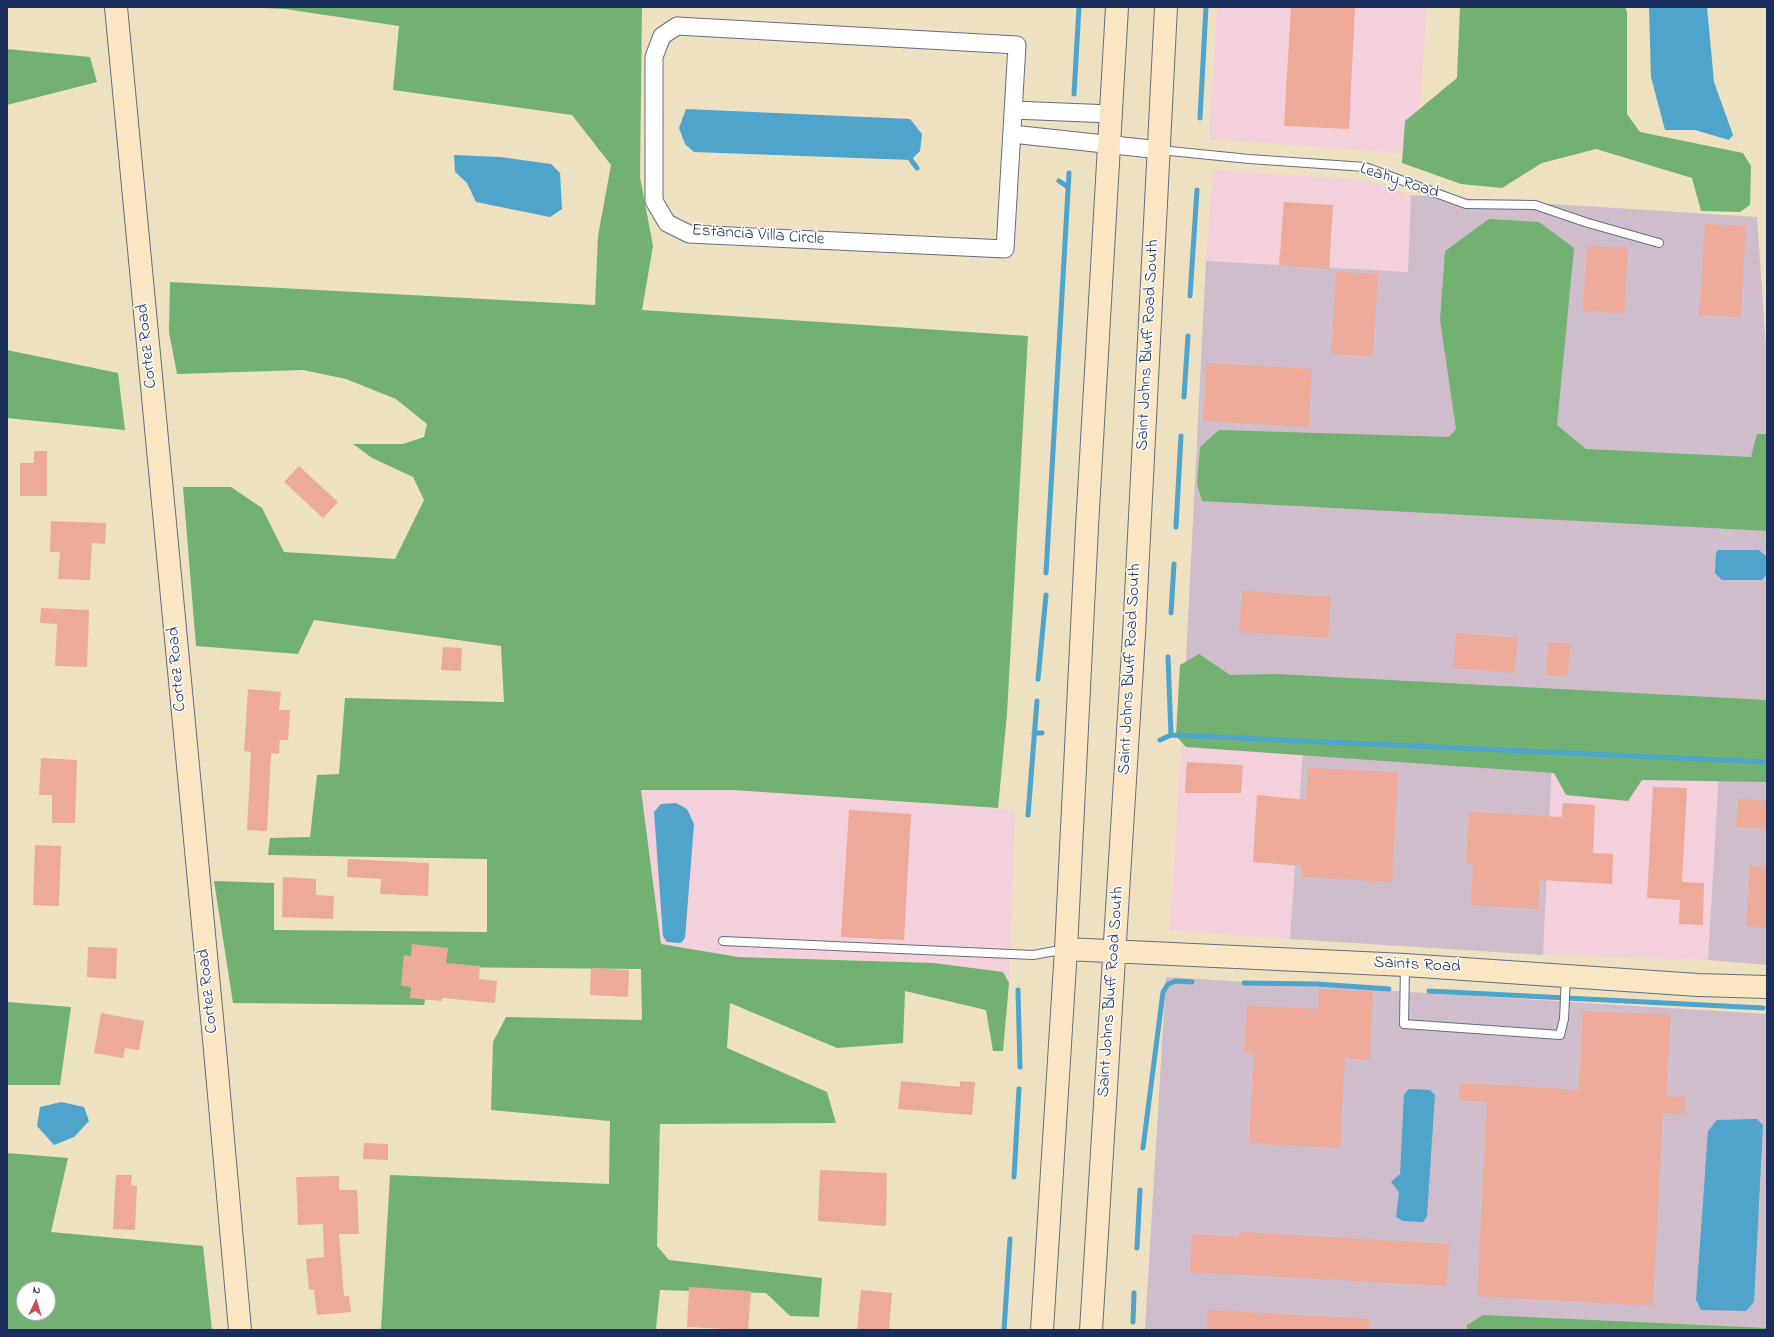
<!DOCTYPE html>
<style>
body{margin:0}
#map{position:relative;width:1774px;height:1337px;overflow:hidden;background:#ede1c1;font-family:"Indie Flower",sans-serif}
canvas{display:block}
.frame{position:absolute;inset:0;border:8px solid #1b2f5e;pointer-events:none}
.north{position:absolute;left:16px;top:1281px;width:40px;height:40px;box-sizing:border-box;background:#fff;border:1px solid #a4acbf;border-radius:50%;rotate:4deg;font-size:11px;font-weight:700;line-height:16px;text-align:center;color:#1b2f5e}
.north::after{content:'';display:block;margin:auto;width:14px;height:18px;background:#d1495b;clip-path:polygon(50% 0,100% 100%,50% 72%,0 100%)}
</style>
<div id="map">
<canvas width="1774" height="1337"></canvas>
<div class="frame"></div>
<div class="north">N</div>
</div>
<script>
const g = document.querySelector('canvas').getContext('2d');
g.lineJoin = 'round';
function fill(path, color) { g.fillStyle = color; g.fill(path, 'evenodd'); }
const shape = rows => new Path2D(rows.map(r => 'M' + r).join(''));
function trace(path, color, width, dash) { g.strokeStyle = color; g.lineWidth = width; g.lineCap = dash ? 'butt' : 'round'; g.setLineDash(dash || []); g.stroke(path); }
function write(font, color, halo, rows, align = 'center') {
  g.font = font + ' "Indie Flower",sans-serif'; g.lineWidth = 3; g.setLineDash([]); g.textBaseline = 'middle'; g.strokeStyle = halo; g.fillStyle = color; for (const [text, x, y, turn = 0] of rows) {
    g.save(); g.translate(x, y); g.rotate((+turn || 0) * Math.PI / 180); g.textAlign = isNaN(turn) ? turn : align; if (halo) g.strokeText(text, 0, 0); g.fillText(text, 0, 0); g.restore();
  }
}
const built = shape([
 [1217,7,1427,7,1416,154,1209,139],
 [1213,170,1365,180,1411,195,1409,272,1206,261],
 [1182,739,1303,748,1290,939,1170,930],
 [1552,760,1719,772,1708,960,1543,955],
 [641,790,733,790,1015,810,1009,983,1003,972,935,963,738,957,661,944]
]);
const industrial = shape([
 [1411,195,1757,217,1767,363,1767,965,1708,960,1719,772,1552,760,1543,955,1290,939,1303,748,1182,739,1206,261,1408,272],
 [1166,977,1767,1014,1767,1330,1145,1330]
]);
const forest = shape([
 [242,7,642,7,640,177,653,246,642,310,1028,336,1007,714,998,808,733,790,641,790,661,944,738,957,934,963,1003,972,1009,983,1003,1051,993,1051,986,1010,905,991,903,1043,837,1048,730,1003,727,1048,827,1092,836,1123,660,1124,657,1246,669,1260,822,1278,819,1317,790,1316,766,1293,660,1290,656,1328,658,1330,381,1330,390,1175,609,1184,610,1121,491,1110,493,1042,506,1017,642,1020,641,969,431,967,424,1005,233,1003,214,881,274,883,274,930,487,932,487,859,268,855,270,838,310,837,317,775,339,774,345,698,504,702,501,646,314,620,298,654,196,646,183,487,231,487,262,508,284,552,395,559,424,500,413,477,372,458,353,444,403,444,424,437,427,424,396,399,346,379,303,370,177,374,169,332,170,282,595,305,598,236,611,165,572,115,393,90,399,26,285,9],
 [1460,7,1625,7,1627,12,1627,114,1640,132,1743,153,1751,166,1750,205,1740,212,1701,211,1692,178,1596,149,1542,163,1502,188,1461,184,1402,163,1405,121,1457,78],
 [7,49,90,57,97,82,7,105],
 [1489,219,1539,222,1574,248,1557,425,1586,449,1751,457,1757,434,1767,434,1767,531,1202,501,1197,484,1200,447,1219,430,1449,437,1456,429,1440,320,1445,251],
 [7,350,118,373,125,430,7,418],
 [1199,654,1230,675,1277,674,1767,700,1767,782,1642,780,1628,801,1566,795,1554,773,1186,747,1176,736,1180,665],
 [7,1002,71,1007,60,1085,7,1085],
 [7,1153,68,1158,51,1232,203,1246,212,1330,7,1330],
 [24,1289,48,1289,48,1313,24,1313],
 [1483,1315,1767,1328,1767,1330,1467,1330,1467,1325]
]);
const water = shape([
 [1649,7,1707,7,1714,82,1733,135,1729,140,1695,130,1665,130,1651,77],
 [686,109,910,119,922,134,920,151,911,160,694,152,685,144,679,128],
 [454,155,500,157,551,164,560,173,562,209,550,217,476,202,467,183,455,172],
 [1718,550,1759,550,1767,557,1767,574,1762,580,1722,580,1715,573,1716,553],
 [676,803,687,809,694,824,685,938,681,943,667,942,663,936,654,812,661,804],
 [1409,1089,1430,1090,1435,1095,1427,1216,1423,1222,1403,1221,1396,1217,1399,1192,1391,1182,1400,1174,1404,1094],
 [61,1102,84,1107,89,1121,74,1137,54,1145,37,1126,40,1107],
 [1757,1119,1763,1125,1754,1302,1746,1311,1701,1310,1696,1300,1708,1131,1717,1120]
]);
const stream = shape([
 [1074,94,1079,7],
 [1200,118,1206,7],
 [911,160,917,168],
 [1059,181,1068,187],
 [1190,296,1197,190],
 [1184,397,1188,336],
 [1176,527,1181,436],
 [1046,573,1069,173],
 [1171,613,1174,564],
 [1038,679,1046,595],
 [1034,733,1042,733],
 [1171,735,1767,762],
 [1160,740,1171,735,1168,657],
 [1028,815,1037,701],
 [1244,983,1317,984,1389,989],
 [1018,990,1020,1067],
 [1429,991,1763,1008],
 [1143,1148,1163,992,1168,984,1176,981,1192,982],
 [1014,1177,1019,1089],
 [1137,1248,1140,1190],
 [1133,1322,1134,1293],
 [1004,1330,1010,1239]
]);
const building = shape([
 [1291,7,1355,7,1349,129,1284,126],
 [1284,202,1333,205,1329,269,1279,265],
 [1705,224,1746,226,1741,317,1699,315],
 [1587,246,1628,248,1624,313,1583,311],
 [1336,272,1378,274,1373,356,1331,354],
 [1207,363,1312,369,1309,427,1203,421],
 [34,451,47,451,47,496,20,496,20,463,34,463],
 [299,466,338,502,323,518,284,482],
 [51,521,106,523,105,544,92,543,90,580,58,579,60,552,50,552],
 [1242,591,1331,597,1328,638,1239,632],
 [41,608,89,610,87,667,55,666,57,624,40,623],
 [1456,633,1518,638,1515,673,1453,668],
 [1549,642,1571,644,1567,676,1546,675],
 [443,647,462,648,461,671,441,670],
 [248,689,281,692,279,710,290,710,288,740,280,740,279,754,271,753,267,831,247,830,251,752,244,751],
 [41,758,77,760,75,823,52,823,52,795,39,795],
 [1187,762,1243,765,1241,793,1185,793],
 [1308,768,1398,772,1392,882,1302,877,1302,866,1253,862,1257,795,1306,800],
 [1653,787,1687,788,1682,882,1704,883,1703,925,1679,924,1680,900,1647,898],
 [1738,799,1767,801,1767,829,1736,827],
 [1563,803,1595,805,1593,853,1613,854,1612,884,1540,880,1538,909,1471,905,1473,863,1466,863,1469,812,1562,817],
 [849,810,911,814,904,940,841,937],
 [35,845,61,846,59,906,33,905],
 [348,859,429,863,428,896,380,894,381,879,347,877],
 [1750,866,1767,867,1767,928,1746,926],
 [283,877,316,879,316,895,334,896,333,919,282,917],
 [412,944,448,948,446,963,480,966,479,979,497,981,495,1003,442,998,442,1001,410,998,411,987,401,986,404,955,411,956],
 [88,947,117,948,116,979,87,977],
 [591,968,629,970,628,997,590,995],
 [1319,989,1373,992,1370,1060,1345,1058,1340,1148,1249,1143,1254,1053,1244,1053,1247,1006,1318,1009],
 [1583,1011,1671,1015,1666,1096,1686,1097,1685,1114,1663,1113,1653,1306,1477,1296,1487,1102,1459,1100,1460,1083,1579,1090],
 [101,1013,144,1021,139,1050,125,1048,123,1058,94,1053],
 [901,1081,960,1087,960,1081,975,1082,972,1115,898,1109],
 [364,1143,388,1144,388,1160,363,1159],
 [820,1170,887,1173,886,1226,818,1221],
 [116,1175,132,1175,131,1185,137,1186,135,1230,113,1229],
 [339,1176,339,1190,357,1190,359,1234,339,1234,344,1296,349,1296,351,1312,317,1315,314,1289,309,1290,306,1259,324,1257,323,1224,298,1225,296,1177],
 [1240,1232,1449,1244,1447,1286,1190,1272,1192,1234,1239,1237],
 [689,1287,751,1291,748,1330,687,1327],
 [861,1290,892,1293,889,1330,857,1330],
 [1208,1310,1369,1319,1369,1330,1207,1330]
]);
const lane = shape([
 [1160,150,1249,159,1365,167,1466,204,1535,205,1588,223,1659,243],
 [723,941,1033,955,1066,949],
 [1405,966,1404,1024,1560,1035,1564,1019,1566,977]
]);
const street = shape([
 [677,26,1017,45,1005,249,689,234,667,223,654,201,654,57,662,36,677,26],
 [1013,110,1111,114],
 [1012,134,1160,150]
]);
const secondary = shape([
 [116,7,215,1050,240,1330],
 [1066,949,1405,965,1698,985,1767,987],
 [1042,1330,1066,949,1087,527,1117,7],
 [1091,1330,1134,634,1166,7]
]);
const streetNames = [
 ["Leahy Road",1399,182,18],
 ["Estancia Villa Circle",758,236,4],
 ["Saint Johns Bluff Road South",1149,345,-87],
 ["Cortez Road",148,346,-96],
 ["Cortez Road",178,669,-95],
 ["Saint Johns Bluff Road South",1131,669,-87],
 ["Saints Road",1417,966,3],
 ["Cortez Road",209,991,-96],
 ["Saint Johns Bluff Road South",1112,992,-86]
];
fill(built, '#f4cfdc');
fill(industrial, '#d0bdcc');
fill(forest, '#72b172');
fill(water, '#4ea4ca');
trace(stream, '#4ea4ca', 5);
fill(building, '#edaa99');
trace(lane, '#646d81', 10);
trace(street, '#646d81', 19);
trace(secondary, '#646d81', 24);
trace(lane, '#fff', 8);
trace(street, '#fff', 17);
trace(secondary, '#fbe6c4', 22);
write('17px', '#1b2f5e', '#fff', streetNames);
</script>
